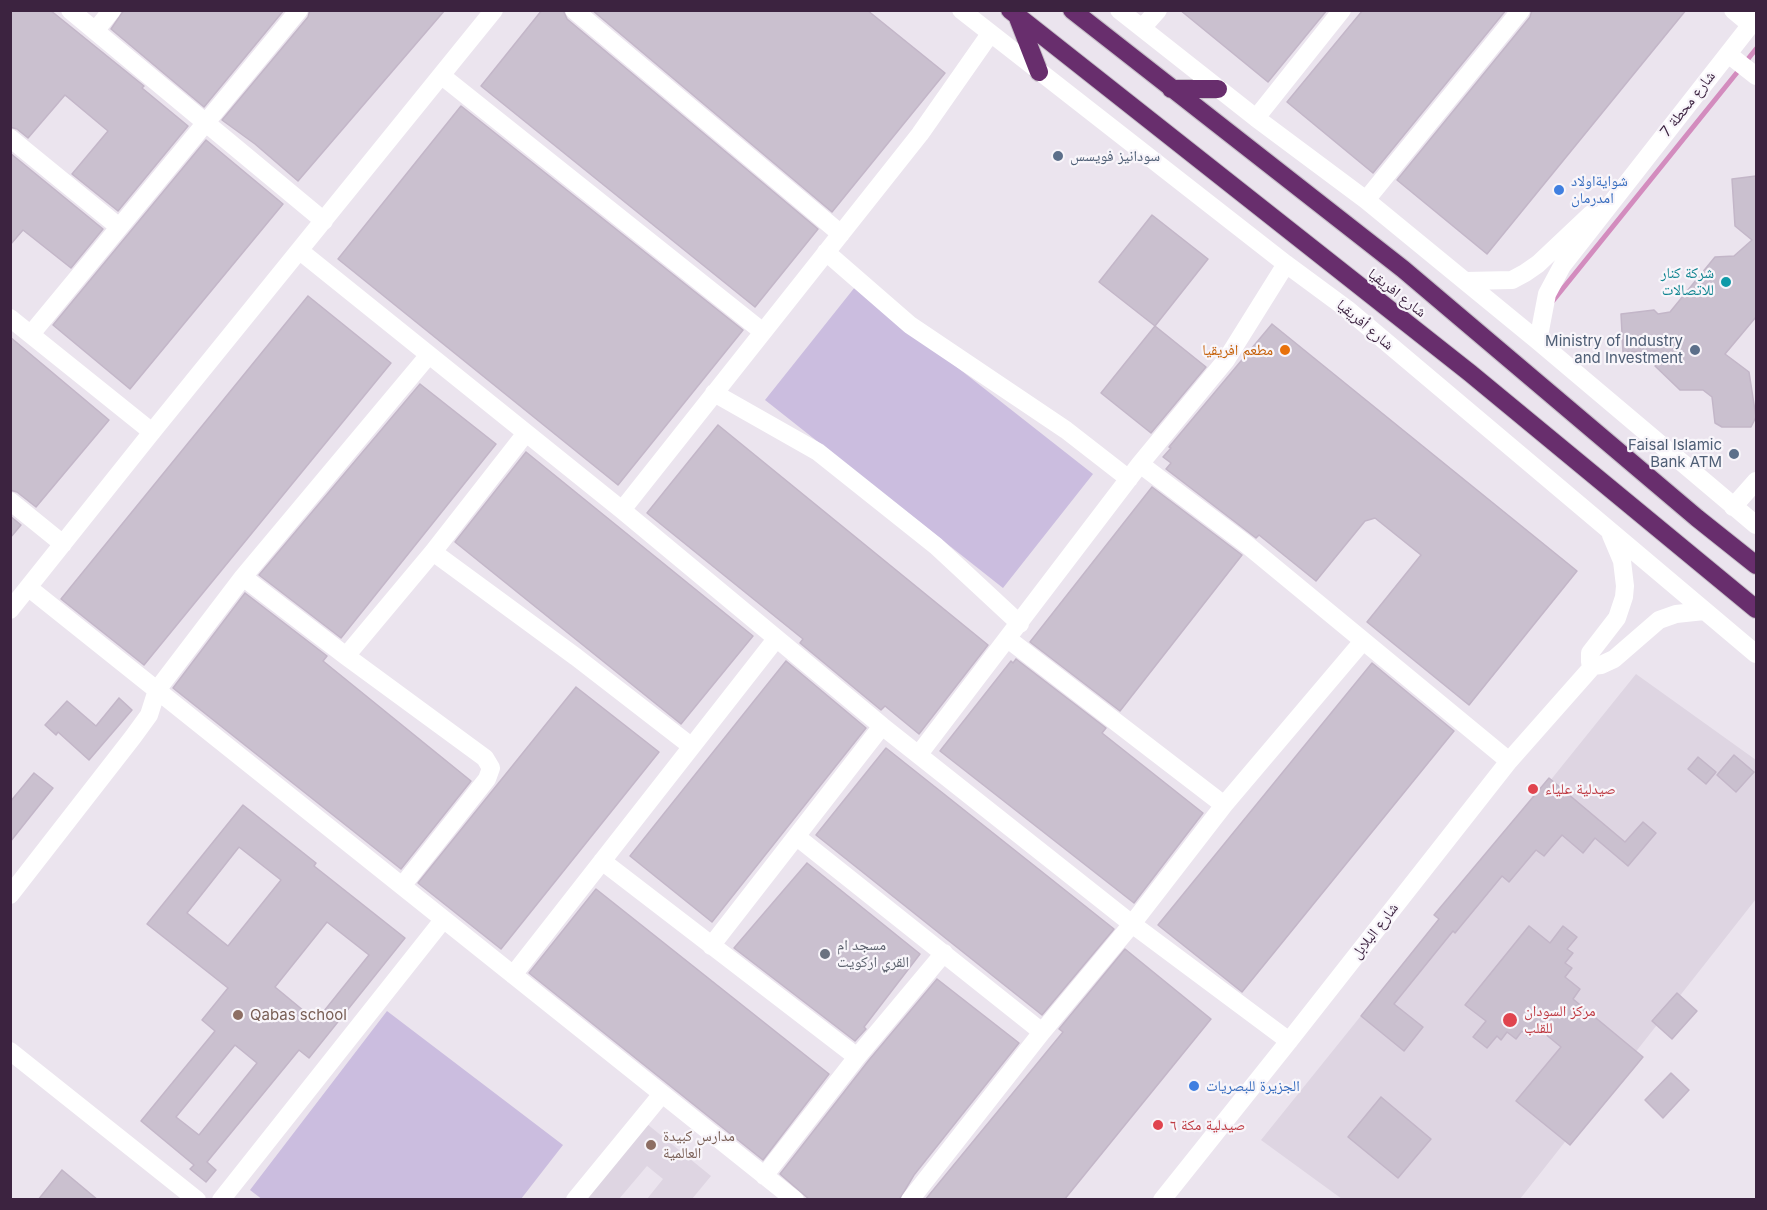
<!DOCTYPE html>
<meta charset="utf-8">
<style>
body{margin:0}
#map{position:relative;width:1767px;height:1210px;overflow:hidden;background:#ebe4ee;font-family:Inter,sans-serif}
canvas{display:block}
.frame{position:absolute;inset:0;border:12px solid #3c2340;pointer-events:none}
</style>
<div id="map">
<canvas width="1767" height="1210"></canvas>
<div class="frame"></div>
</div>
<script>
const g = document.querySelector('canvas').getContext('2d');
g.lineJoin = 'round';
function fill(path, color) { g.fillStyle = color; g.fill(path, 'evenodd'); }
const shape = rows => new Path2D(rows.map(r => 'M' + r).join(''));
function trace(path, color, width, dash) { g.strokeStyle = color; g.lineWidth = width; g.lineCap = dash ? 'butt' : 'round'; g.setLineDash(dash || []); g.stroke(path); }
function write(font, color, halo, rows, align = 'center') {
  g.font = font + ' Inter,"Noto Naskh Arabic",sans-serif'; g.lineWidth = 4.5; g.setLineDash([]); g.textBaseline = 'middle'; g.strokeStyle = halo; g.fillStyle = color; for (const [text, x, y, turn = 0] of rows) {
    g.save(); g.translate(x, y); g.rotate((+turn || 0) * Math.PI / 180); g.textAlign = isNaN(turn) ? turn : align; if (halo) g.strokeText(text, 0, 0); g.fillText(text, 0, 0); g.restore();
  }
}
const built = shape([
 [1636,674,1756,760,1756,899,1520,1199,1342,1199,1261,1140],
 [647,1124,711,1176,692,1199,647,1199,663,1179,647,1166,619,1199,585,1200]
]);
const green = shape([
 [855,287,1093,474,1003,588,765,400],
 [387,1011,563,1145,521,1199,263,1200,250,1190]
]);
const stream = shape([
 [1552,302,1756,49]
]);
const building = shape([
 [10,10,50,10,144,86,142,88,188,126,118,211,72,174,108,131,65,95,28,138,17,129,10,127,10,10],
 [124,10,284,10,204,107,111,29,124,10],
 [310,10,445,10,298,181,255,144,222,120,308,17,310,10],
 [542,10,563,10,567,19,818,229,755,307,481,86,542,10],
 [592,10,867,10,945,73,832,212,592,10],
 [1180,10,1327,10,1268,82,1180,10],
 [1363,10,1506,10,1373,173,1287,102,1363,10],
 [1532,10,1686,10,1487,254,1397,180,1530,17,1532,10],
 [461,106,743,330,618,485,338,259,461,106],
 [206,140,283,204,130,389,53,325,206,140],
 [10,153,103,229,71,268,23,230,10,245,10,153],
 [1756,176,1756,317,1725,354,1749,372,1756,417,1751,427,1722,427,1715,423,1712,397,1703,390,1680,390,1655,366,1657,351,1623,352,1621,314,1654,310,1658,314,1670,312,1715,257,1734,256,1752,240,1735,226,1732,179,1756,176],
 [1152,215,1208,259,1155,326,1099,282,1152,215],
 [308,296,391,363,144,665,61,599,308,296],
 [1272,324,1577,571,1469,705,1367,622,1421,555,1375,518,1365,521,1316,581,1259,535,1256,538,1166,469,1171,463,1163,457,1171,448,1169,447,1272,324],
 [1155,326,1206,367,1151,433,1101,393,1155,326],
 [10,337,109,420,36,507,17,492,10,490,10,337],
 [420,384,496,444,341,638,259,575,420,384],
 [718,425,988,645,919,734,885,706,881,710,800,643,803,639,647,513,718,425],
 [526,452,753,636,681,724,455,542,526,452],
 [1152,487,1242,555,1120,711,1030,642,1152,487],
 [10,516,21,525,10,538,10,516],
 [245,593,327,656,323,661,471,781,401,869,173,688,245,593],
 [1016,659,1106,728,1102,733,1203,813,1134,903,940,751,1011,661,1013,663,1016,659],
 [786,661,866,728,712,922,630,856,786,661],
 [1372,663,1454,731,1242,992,1158,925,1372,663],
 [576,687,659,752,501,949,418,883,576,687],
 [119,698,132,710,89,760,58,732,56,735,45,725,67,701,96,726,119,698],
 [886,748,1114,929,1042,1015,816,835,886,748],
 [1734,755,1754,772,1736,792,1717,775,1734,755],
 [1698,757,1716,772,1706,784,1688,769,1698,757],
 [34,773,53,788,10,842,10,802,34,773],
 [1549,778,1625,842,1643,822,1656,833,1628,866,1595,838,1583,853,1562,835,1544,856,1536,850,1509,882,1502,876,1455,933,1453,931,1394,1004,1423,1027,1404,1051,1361,1016,1439,919,1434,915,1549,778],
 [243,805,316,863,314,866,405,938,309,1058,299,1050,207,1162,216,1170,206,1182,190,1169,194,1165,141,1121,215,1031,202,1020,228,988,147,924,243,805],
 [239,847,281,880,228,946,187,913,239,847],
 [327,922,369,955,316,1021,275,987,327,922],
 [235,1045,257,1063,199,1135,176,1117,235,1045],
 [807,863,920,954,864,1027,866,1029,855,1041,734,948,807,863],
 [596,889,829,1074,763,1160,529,973,596,889],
 [1529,926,1550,943,1563,926,1577,937,1567,949,1573,953,1565,963,1572,968,1565,977,1580,989,1573,999,1643,1057,1570,1145,1516,1101,1561,1047,1538,1028,1530,1038,1522,1031,1516,1039,1507,1032,1501,1040,1497,1036,1487,1048,1473,1037,1486,1021,1465,1005,1529,926],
 [1125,949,1211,1019,1064,1200,925,1200,1063,1032,1059,1029,1125,949],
 [937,979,1019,1043,914,1175,899,1200,810,1200,780,1174,869,1060,937,979],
 [1677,993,1697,1011,1672,1039,1652,1021,1677,993],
 [1671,1073,1689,1090,1663,1118,1645,1100,1671,1073],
 [1381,1097,1431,1139,1398,1178,1348,1137,1381,1097],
 [62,1170,98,1200,38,1200,62,1170]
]);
const minor = shape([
 [70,10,324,221],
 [574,10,841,234],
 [961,10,1286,264,1347,309,1756,654],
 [1119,10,1256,118,1366,200,1538,341,1756,525],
 [1733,10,1751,25],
 [1142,28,1158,10],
 [95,31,112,10],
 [1728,54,1756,76],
 [442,76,763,332],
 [1256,118,1342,10],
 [10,138,119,227],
 [1366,200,1521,10],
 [300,251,622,510,882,726,1132,924,1289,1041],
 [826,252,910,325,1066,430,1129,479],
 [1465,281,1512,280,1525,273,1538,264,1591,214],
 [10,318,152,432],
 [31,334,299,10],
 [1538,341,1547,294,1562,266,1756,18],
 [714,393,818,452,936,546,1020,624],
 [1140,464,1246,544,1509,761],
 [10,501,63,544],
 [1733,507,1756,481],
 [622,510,920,134,990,34],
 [433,552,576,657,691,746],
 [243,577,346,656,485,758,491,768,487,779,402,886],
 [29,588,795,1200],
 [10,610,152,432,494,10],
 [1008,639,1224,805],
 [346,656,433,552,526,433],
 [1593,666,1590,662,1590,653,1617,618,1624,597,1625,586,1622,561,1611,535],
 [919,754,1140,464,1226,360,1286,264],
 [797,837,1042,1032],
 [602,861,857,1057],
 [10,895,133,737,149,715,157,690,243,577,428,356],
 [711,946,882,726],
 [513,975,776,639],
 [10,1051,197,1200],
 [764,1176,857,1057,944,953],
 [221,1200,443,920],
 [575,1200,662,1094],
 [910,1200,1042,1032,1132,924,1224,805,1363,641],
 [1162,1200,1289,1041,1509,761,1593,666,1601,665,1614,659,1659,620,1676,614,1704,611]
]);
const highway = shape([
 [1010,10,1470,373,1756,609],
 [1072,10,1403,269,1697,518,1756,565],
 [1018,18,1039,72],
 [1171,89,1218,89]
]);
const markers = [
 [1058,156,6,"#5c6f8a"],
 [1559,190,6,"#3f7fe0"],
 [1726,282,6,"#0f9aa8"],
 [1285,350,6,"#e8710a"],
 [1695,350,6,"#5c6f8a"],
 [1734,454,6,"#5c6f8a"],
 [1533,789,6,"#e0444e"],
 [825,954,6,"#6b7280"],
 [238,1015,6,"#8d6e63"],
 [1510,1020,8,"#e0444e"],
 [1194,1086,6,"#3f7fe0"],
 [1158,1125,6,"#e0444e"],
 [651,1145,6,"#8d6e63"]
];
const streetNames = [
 ["شارع محطة 7",1688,104,-52],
 ["شارع افريقيا",1397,293,38],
 ["شارع أفريقيا",1365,325,40],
 ["شارع البلابل",1375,931,-52]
];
const serviceNames = [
 ["سودانيز فويسس",1070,156,"left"],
 ["Ministry of Industry",1683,341],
 ["and Investment",1683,358],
 ["Faisal Islamic",1722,445],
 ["Bank ATM",1722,462]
];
const shopNames = [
 ["شوايةاولاد",1571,181],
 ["امدرمان",1571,198],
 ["الجزيرة للبصريات",1206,1086]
];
const cultureNames = [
 ["شركة كنار",1714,273],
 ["للاتصالات",1714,290]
];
const foodNames = [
 ["مطعم افريقيا",1273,350]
];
const healthNames = [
 ["صيدلية علياء",1545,789],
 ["مركز السودان",1524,1011],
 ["للقلب",1524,1028],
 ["صيدلية مكة ٦",1170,1125]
];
const worshipNames = [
 ["مسجد ام",837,945],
 ["القري اركويت",837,962]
];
const educationNames = [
 ["Qabas school",250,1015],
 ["مدارس كبيدة",663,1136],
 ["العالمية",663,1153]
];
fill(built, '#ded5e2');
fill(green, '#cbbddf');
trace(stream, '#d38cbe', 5);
fill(building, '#cac0cf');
trace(building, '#c3b6c8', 1.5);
trace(highway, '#c8c1ca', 20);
trace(minor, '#fff', 18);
trace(highway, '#682e6d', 18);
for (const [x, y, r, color] of markers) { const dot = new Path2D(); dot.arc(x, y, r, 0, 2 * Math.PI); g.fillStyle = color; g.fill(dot); trace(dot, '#f8f5fa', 2); }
write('15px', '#3c2340', '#f8f5fa', streetNames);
write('15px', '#4e5e75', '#f8f5fa', serviceNames, 'right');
write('15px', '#366cbe', '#f8f5fa', shopNames, 'left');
write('15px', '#0d838f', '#f8f5fa', cultureNames, 'right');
write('15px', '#c56008', '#f8f5fa', foodNames, 'right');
write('15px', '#be3a42', '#f8f5fa', healthNames, 'left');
write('15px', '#5b616d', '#f8f5fa', worshipNames, 'left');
write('15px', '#785e54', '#f8f5fa', educationNames, 'left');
</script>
